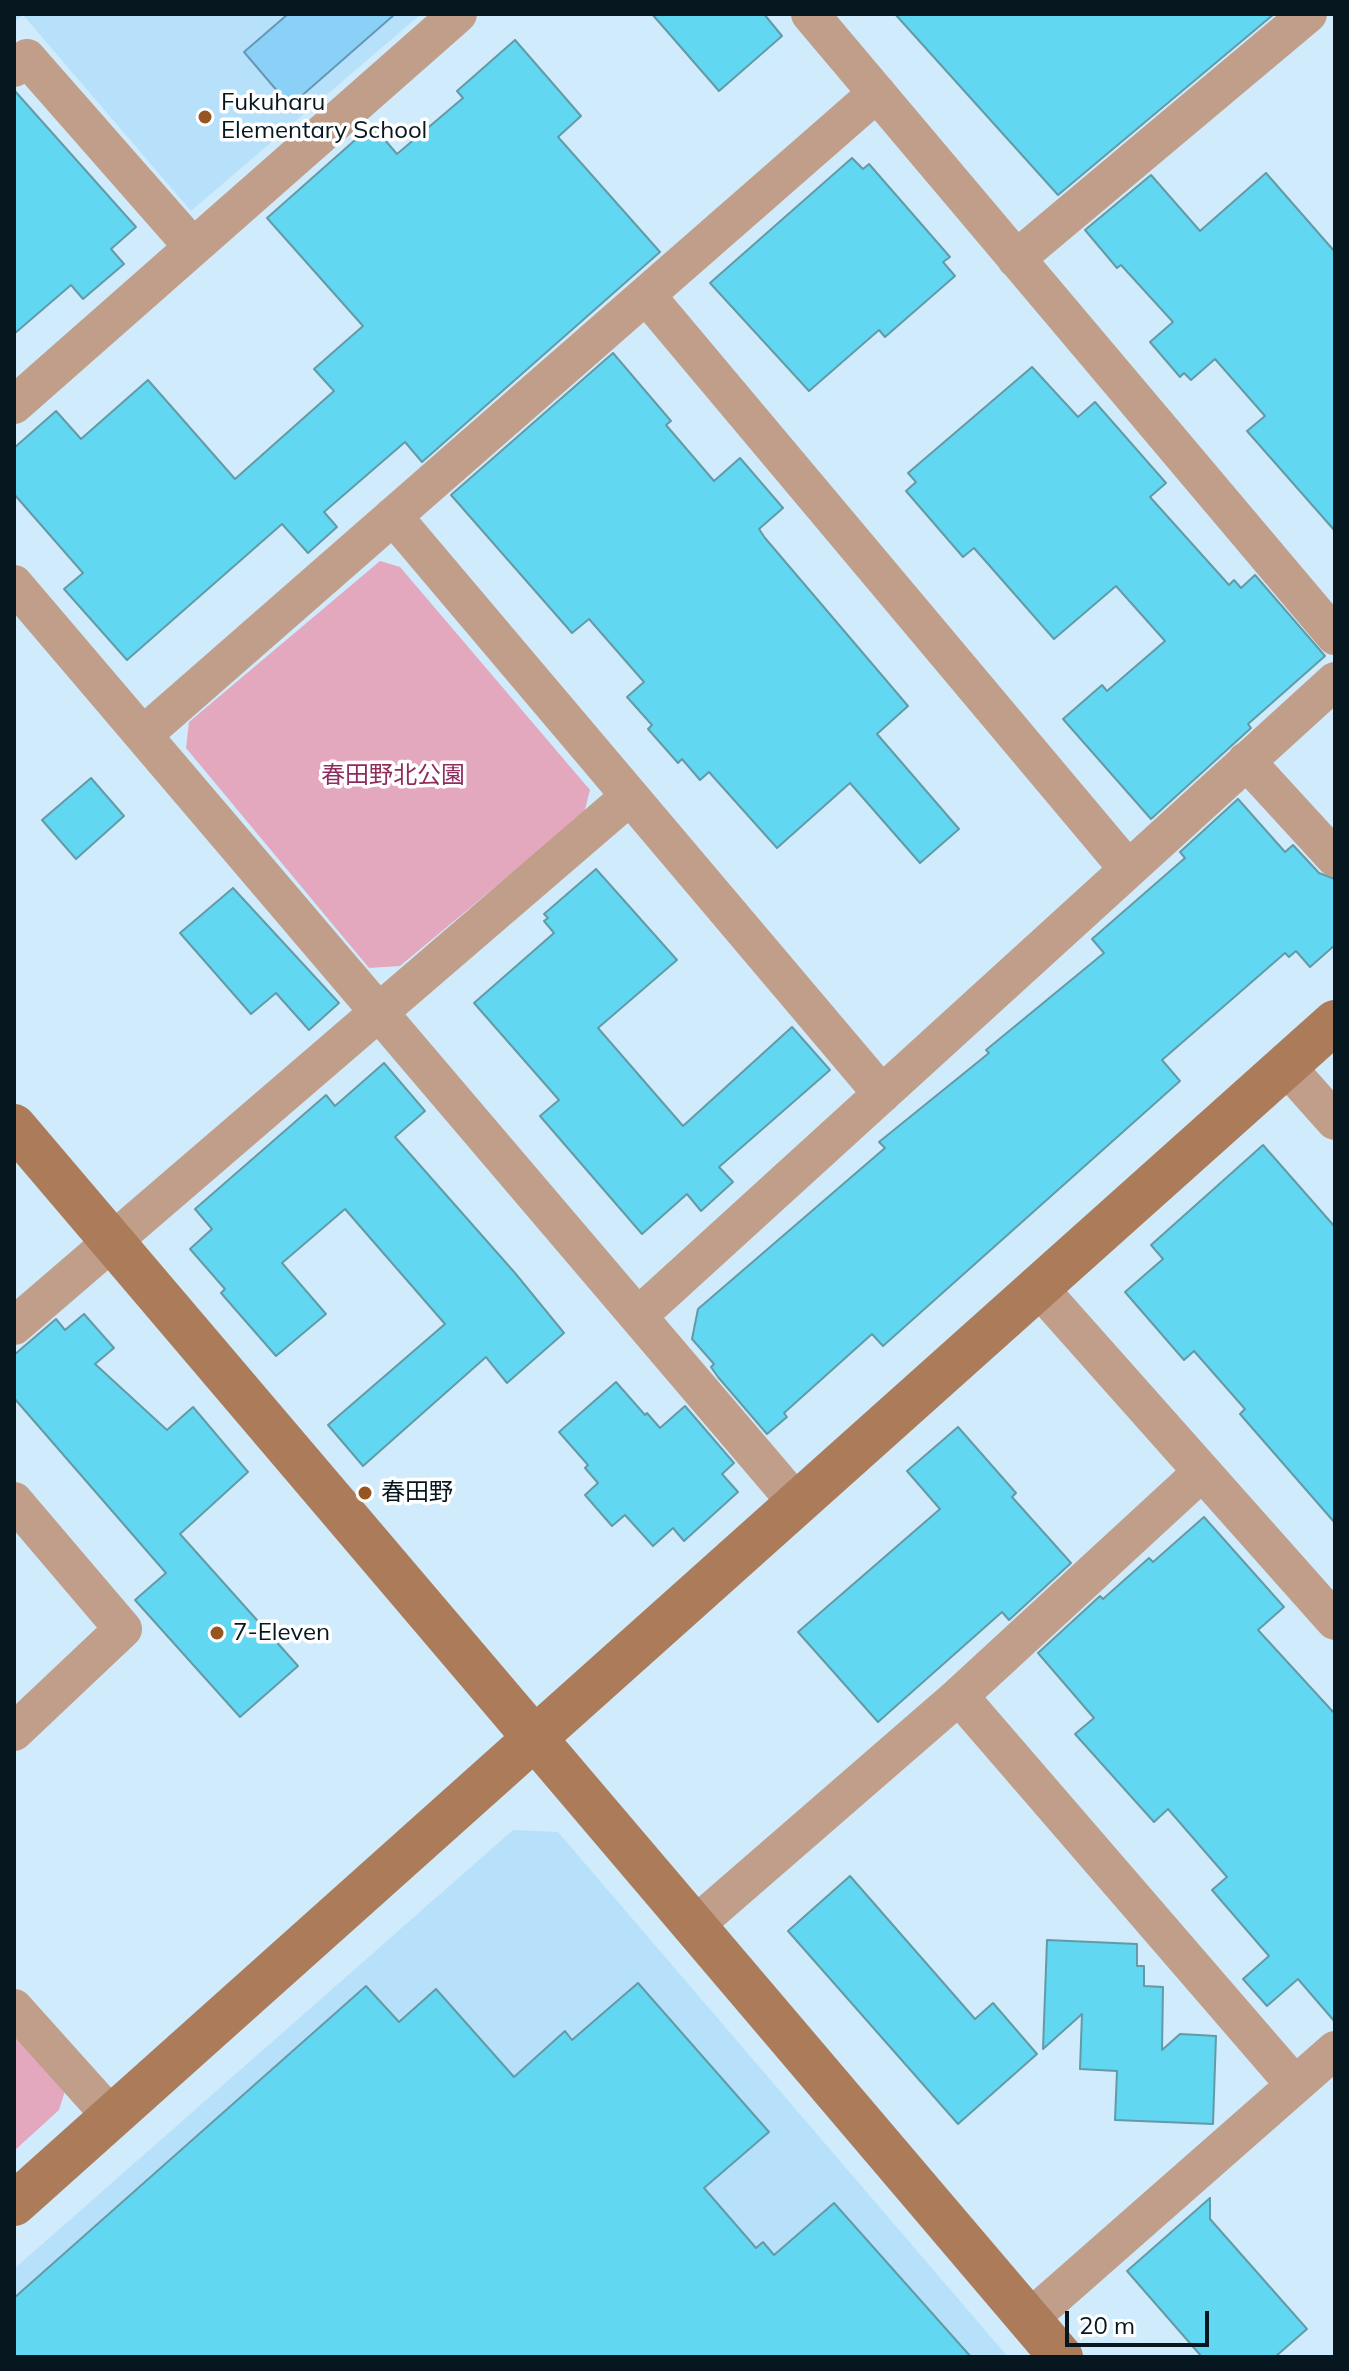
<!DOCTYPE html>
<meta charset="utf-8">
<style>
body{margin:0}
#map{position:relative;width:1349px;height:2371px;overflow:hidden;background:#d0ebfb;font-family:Mulish,sans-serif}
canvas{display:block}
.frame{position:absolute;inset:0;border:16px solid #061720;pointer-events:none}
.scale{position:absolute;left:1065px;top:2311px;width:144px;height:36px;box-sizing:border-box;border:4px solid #061720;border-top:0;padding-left:10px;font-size:24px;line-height:28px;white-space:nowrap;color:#061720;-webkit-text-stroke:6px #fff;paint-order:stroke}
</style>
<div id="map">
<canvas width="1349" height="2371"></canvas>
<div class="frame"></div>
<div class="scale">20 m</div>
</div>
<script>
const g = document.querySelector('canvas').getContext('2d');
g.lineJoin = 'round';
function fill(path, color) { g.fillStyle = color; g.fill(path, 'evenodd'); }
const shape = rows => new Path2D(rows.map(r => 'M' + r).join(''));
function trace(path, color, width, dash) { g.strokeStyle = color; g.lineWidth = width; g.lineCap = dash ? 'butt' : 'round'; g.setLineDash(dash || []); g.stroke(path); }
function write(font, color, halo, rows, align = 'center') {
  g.font = font + ' Mulish,"Noto Sans JP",sans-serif'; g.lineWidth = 7; g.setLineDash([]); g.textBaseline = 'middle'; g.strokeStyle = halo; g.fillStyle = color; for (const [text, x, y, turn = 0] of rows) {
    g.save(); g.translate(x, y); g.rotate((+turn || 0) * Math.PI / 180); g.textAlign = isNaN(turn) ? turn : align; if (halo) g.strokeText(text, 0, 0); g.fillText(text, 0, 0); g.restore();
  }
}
const built = shape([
 [14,14,421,14,191,211,23,15,14,22],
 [513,1830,558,1832,1008,2357,14,2357,14,2269]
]);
const green = shape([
 [380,561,400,567,590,790,584,813,400,966,369,968,186,748,189,722],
 [14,2034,65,2091,59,2110,14,2151]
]);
const water = shape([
 [288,14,395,14,290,106,244,52,288,14]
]);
const building = shape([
 [652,14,764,14,782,36,719,91,652,14],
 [895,14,1274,14,1058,195,895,14],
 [515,40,581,116,558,137,660,252,422,462,405,442,324,512,337,527,308,553,282,524,127,660,64,589,83,573,14,494,14,448,56,411,81,439,148,380,235,479,334,391,314,369,363,326,267,218,372,125,397,154,463,98,457,91,515,40],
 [14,90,136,227,111,249,124,264,83,299,71,285,14,334,14,90],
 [852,158,863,169,869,164,950,257,943,262,955,276,885,337,879,330,809,391,710,283,852,158],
 [1266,173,1335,252,1335,531,1247,431,1265,416,1215,359,1191,380,1184,373,1180,377,1150,342,1173,322,1121,265,1117,268,1085,230,1151,175,1200,231,1266,173],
 [613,353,671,421,666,425,714,481,740,458,783,508,759,529,765,538,908,706,877,734,959,829,920,863,850,783,777,848,709,772,700,780,682,759,678,763,648,729,652,725,627,697,644,682,589,619,572,633,451,495,613,353],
 [1032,367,1078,417,1095,402,1166,483,1150,497,1229,585,1234,580,1241,588,1255,575,1325,656,1248,724,1251,728,1151,819,1063,719,1102,685,1107,691,1165,641,1116,586,1054,639,974,548,963,557,906,491,916,482,908,473,1032,367],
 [91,778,124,816,76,859,42,820,91,778],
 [1238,799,1285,852,1293,845,1319,873,1335,879,1335,945,1310,967,1296,951,1289,957,1285,953,1162,1060,1180,1081,883,1346,872,1334,784,1413,787,1417,767,1434,718,1377,711,1367,714,1364,692,1339,698,1309,885,1148,879,1142,989,1053,986,1050,1104,953,1092,939,1185,858,1180,852,1238,799],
 [596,869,677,960,598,1028,683,1126,792,1027,830,1070,719,1167,733,1182,701,1211,687,1194,642,1234,540,1116,559,1100,474,1003,554,933,544,921,548,918,544,914,596,869],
 [233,888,339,1003,309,1030,276,993,251,1014,180,933,233,888],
 [384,1063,425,1111,395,1137,515,1273,564,1333,507,1383,486,1357,363,1466,328,1425,445,1324,345,1209,282,1263,326,1314,276,1356,221,1293,225,1289,190,1249,212,1229,195,1209,326,1095,335,1106,384,1063],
 [1263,1145,1335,1227,1335,1523,1240,1414,1245,1409,1194,1351,1184,1360,1125,1292,1163,1259,1151,1245,1263,1145],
 [84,1314,114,1348,95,1364,167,1430,193,1407,248,1472,180,1534,298,1666,240,1717,135,1600,166,1573,14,1398,14,1355,56,1319,65,1330,84,1314],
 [616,1382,645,1415,647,1413,660,1428,685,1406,734,1463,722,1474,738,1492,684,1541,673,1528,653,1546,625,1515,612,1526,585,1495,598,1483,585,1468,588,1465,559,1432,616,1382],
 [958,1427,1016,1493,1012,1497,1071,1563,1009,1620,1002,1612,878,1722,798,1632,940,1509,907,1471,958,1427],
 [1204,1517,1284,1607,1258,1630,1335,1714,1335,2022,1298,1979,1267,2006,1243,1979,1269,1956,1212,1890,1227,1877,1168,1809,1154,1822,1075,1734,1094,1718,1038,1653,1100,1596,1103,1599,1149,1558,1153,1562,1204,1517],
 [850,1876,975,2019,993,2003,1037,2054,958,2124,788,1931,850,1876],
 [1047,1940,1137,1944,1137,1966,1144,1966,1144,1986,1163,1987,1162,2050,1180,2034,1216,2036,1213,2124,1115,2120,1117,2071,1080,2069,1082,2014,1043,2049,1047,1940],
 [638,1983,769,2132,704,2188,756,2248,763,2242,774,2255,834,2203,971,2357,14,2357,14,2298,366,1986,399,2022,436,1989,514,2077,565,2031,572,2040,638,1983],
 [1210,2198,1210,2219,1307,2329,1275,2357,1202,2357,1127,2271,1210,2198]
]);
const street = shape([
 [810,14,1335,636],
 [14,68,27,58,193,247],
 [1016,259,1308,14],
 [646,295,1128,869],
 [14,405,458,14],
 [393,516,882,1094],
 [14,584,796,1502],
 [143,735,877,93],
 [1246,761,1335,858],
 [1286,1066,1335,1121],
 [1038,1287,1335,1621],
 [638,1316,1335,681],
 [14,1326,629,797],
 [14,1501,123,1629,14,1732],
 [959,1696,1295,2085],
 [694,1926,959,1696,1202,1472],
 [14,2008,111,2116],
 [1029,2319,1335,2050]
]);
const secondary = shape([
 [14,1126,1061,2357],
 [14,2204,1335,1022]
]);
const markers = [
 [205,117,8,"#975522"],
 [365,1493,8,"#975522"],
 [217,1633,8,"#975522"]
];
const poiNames = [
 ["Fukuharu",221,103],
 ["Elementary School",221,131],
 ["春田野",381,1493],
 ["7-Eleven",233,1633]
];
const parkNames = [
 ["春田野北公園",393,776]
];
fill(built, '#b7e1fa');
fill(green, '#e3a8be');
fill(water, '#8bd0f7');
trace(water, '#6398b6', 2);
fill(building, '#61d7f1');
trace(building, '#639aa7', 2);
trace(street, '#c09e89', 38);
trace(secondary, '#ab7b5a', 44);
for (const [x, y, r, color] of markers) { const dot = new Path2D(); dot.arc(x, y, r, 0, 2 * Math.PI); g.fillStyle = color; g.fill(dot); trace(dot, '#fff', 3); }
write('24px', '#061720', '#fff', poiNames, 'left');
write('24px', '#8f2c5c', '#fff', parkNames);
</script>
